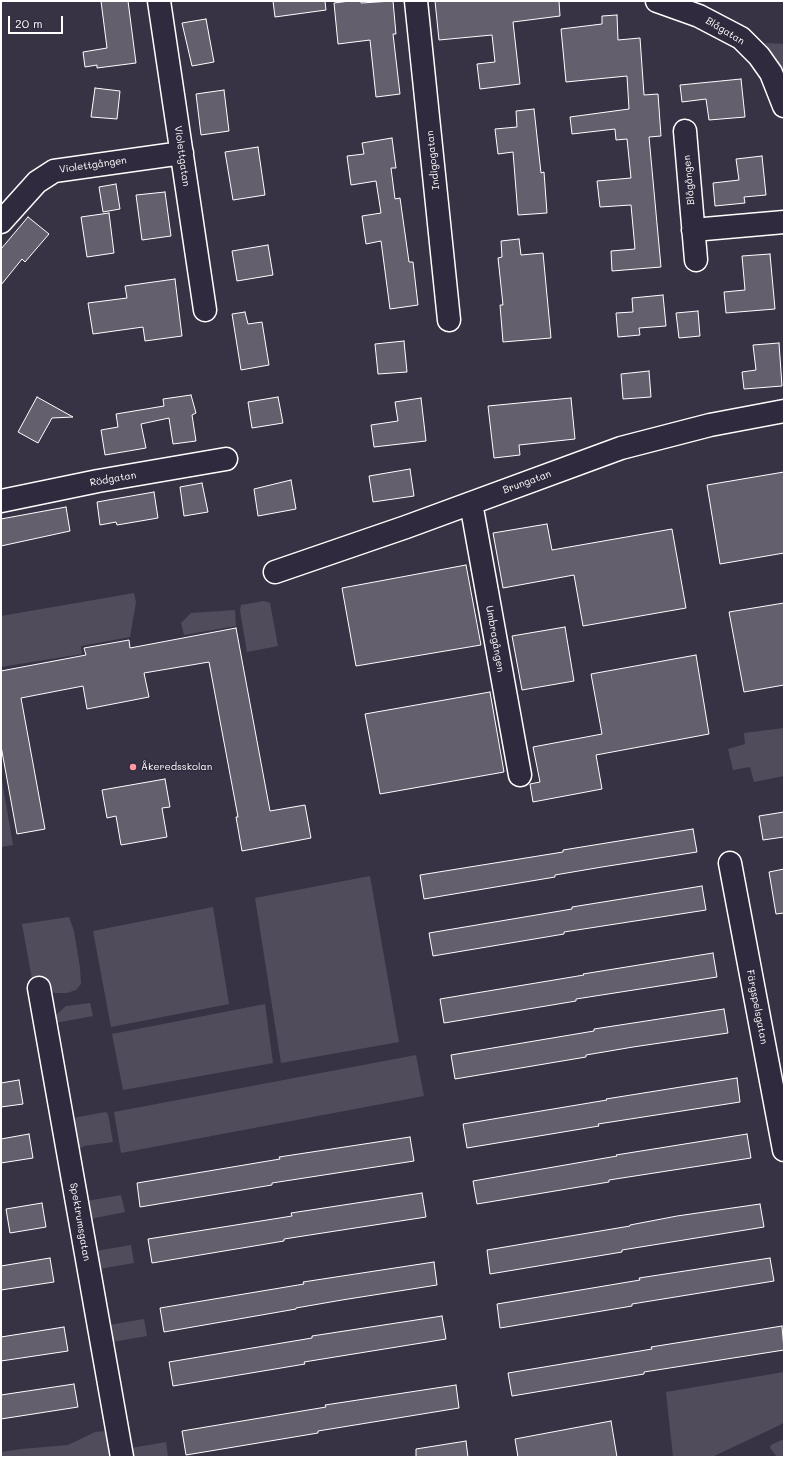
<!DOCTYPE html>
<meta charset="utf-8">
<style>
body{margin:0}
#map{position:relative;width:785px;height:1458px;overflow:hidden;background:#373345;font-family:Mali,sans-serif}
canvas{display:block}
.frame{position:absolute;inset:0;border:2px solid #fff;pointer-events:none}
.scale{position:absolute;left:8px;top:16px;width:55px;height:18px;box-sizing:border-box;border:2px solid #fff;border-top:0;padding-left:5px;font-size:12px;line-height:14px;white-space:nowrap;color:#fff;-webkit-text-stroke:3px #2f2a3d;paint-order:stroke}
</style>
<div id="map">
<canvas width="785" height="1458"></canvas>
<div class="frame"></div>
<div class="scale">20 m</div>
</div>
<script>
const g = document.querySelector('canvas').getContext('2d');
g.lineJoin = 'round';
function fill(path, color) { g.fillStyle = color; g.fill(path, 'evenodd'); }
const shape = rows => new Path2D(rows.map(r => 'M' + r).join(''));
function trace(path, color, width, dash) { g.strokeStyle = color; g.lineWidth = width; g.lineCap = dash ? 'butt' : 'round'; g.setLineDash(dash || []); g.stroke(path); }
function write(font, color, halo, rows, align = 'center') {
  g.font = font + ' Mali,sans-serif'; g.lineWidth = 3; g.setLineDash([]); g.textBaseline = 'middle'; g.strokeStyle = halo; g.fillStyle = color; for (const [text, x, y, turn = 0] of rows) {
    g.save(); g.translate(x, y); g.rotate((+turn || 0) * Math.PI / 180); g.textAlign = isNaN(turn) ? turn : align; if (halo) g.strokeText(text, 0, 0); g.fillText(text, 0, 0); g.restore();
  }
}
const green = shape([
 [765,43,784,44,784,74,776,60],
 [134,593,136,602,130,637,81,646,82,654,1,667,1,616],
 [264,601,270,603,278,646,247,652,240,610,241,605],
 [235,610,236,626,184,635,181,623,191,613],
 [784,728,784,776,754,782,750,767,733,770,728,749,745,744,744,733],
 [1,775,13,845,1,847],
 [370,876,399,1042,281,1063,255,898],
 [213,907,229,1004,111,1027,93,931],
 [69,917,74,931,80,968,81,984,76,990,67,993,55,993,33,985,22,924],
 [90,1003,93,1016,55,1023,57,1014,66,1006],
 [265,1004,273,1063,123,1090,112,1034],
 [416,1055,424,1096,121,1153,114,1112],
 [106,1112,108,1114,113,1142,84,1146,78,1150,73,1122,74,1119,78,1117],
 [121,1195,125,1212,90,1219,87,1201],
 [131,1245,134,1263,99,1269,96,1251],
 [144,1319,147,1336,112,1342,109,1325],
 [784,1372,784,1422,780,1425,712,1457,673,1457,666,1392],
 [106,1431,111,1457,1,1457,1,1452,21,1449,68,1445,95,1432],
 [784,1439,784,1457,777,1457,770,1448,771,1445],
 [166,1442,168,1457,133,1457,131,1448]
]);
const building = shape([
 [101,1,128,1,136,63,97,68,97,65,85,67,83,52,107,48,101,1],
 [273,1,325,1,326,10,275,17,273,1],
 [350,1,361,1,361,3,393,1,396,34,393,34,400,94,376,97,370,40,338,44,334,3,350,1],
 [435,1,559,1,560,16,513,22,520,84,480,89,477,64,495,62,492,35,439,40,435,1],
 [617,15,618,40,640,38,644,95,658,94,661,136,649,137,661,267,612,271,611,251,635,249,631,205,600,207,597,181,631,178,627,139,616,140,615,129,572,134,570,117,629,109,627,76,566,82,561,29,602,24,602,16,617,15],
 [206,19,214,62,192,66,182,23,206,19],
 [741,79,745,117,709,120,706,99,682,102,680,85,741,79],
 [95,88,120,91,117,119,91,117,95,88],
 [224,90,229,131,201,135,196,94,224,90],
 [534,109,541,173,544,172,547,213,518,215,513,152,498,154,495,129,517,127,516,111,534,109],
 [392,138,396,168,391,168,395,199,400,198,409,262,413,262,418,305,390,309,381,241,366,244,362,216,381,213,376,181,351,185,347,156,364,154,362,143,392,138],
 [258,147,265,195,233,200,225,152,258,147],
 [762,156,766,195,744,197,745,203,715,206,713,183,739,180,736,159,762,156],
 [116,184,120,209,103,212,99,187,116,184],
 [165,192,171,236,142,240,136,195,165,192],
 [109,213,114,253,87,257,81,217,109,213],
 [28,217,49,234,25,262,22,259,1,285,1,249,28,217],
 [519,239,521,255,543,253,551,338,503,342,500,305,503,305,498,258,502,257,501,241,519,239],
 [268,245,273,275,237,281,232,251,268,245],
 [770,254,775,309,726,313,724,292,745,290,742,256,770,254],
 [175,279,182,336,145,341,143,327,93,334,88,303,127,298,125,286,175,279],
 [663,295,666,326,639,328,640,335,618,337,616,313,633,312,632,298,663,295],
 [698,311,700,336,679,338,676,313,698,311],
 [245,312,248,324,262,322,269,365,241,370,232,314,245,312],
 [404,341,407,372,378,374,375,344,404,341],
 [779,343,782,386,744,389,742,372,756,370,753,345,779,343],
 [649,371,651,397,623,399,621,374,649,371],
 [191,395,196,413,192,415,196,441,173,444,169,418,141,424,146,448,105,455,101,430,118,427,116,414,164,406,163,399,191,395],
 [37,397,73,417,52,418,38,443,18,432,37,397],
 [278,397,283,423,252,428,248,402,278,397],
 [421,398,426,441,374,447,371,425,398,421,395,402,421,398],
 [571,398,575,439,519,445,520,455,494,458,488,406,571,398],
 [410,469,414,496,373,502,369,476,410,469],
 [784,472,784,553,720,564,707,485,784,472],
 [291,480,296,509,258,516,254,489,291,480],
 [202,483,208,512,184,516,180,487,202,483],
 [154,492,158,518,117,525,116,522,100,525,97,502,154,492],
 [66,507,70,531,1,546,1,519,66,507],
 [547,524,552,550,672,529,686,608,583,626,574,575,503,588,493,533,547,524],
 [466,565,481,645,356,666,342,588,466,565],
 [784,603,784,685,744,692,729,612,784,603],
 [565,627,574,681,522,690,512,636,565,627],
 [236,628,270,811,305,805,311,838,242,851,236,817,238,817,209,662,144,673,149,697,87,709,83,686,21,698,45,829,17,834,1,746,1,671,86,655,84,648,129,640,130,648,236,628],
 [696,655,709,734,596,755,602,789,533,802,530,784,540,782,533,747,602,734,591,674,696,655],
 [490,692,504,772,380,794,365,714,490,692],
 [165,779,170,807,162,808,167,837,121,845,116,816,107,818,102,790,165,779],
 [784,812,784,837,763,840,759,816,784,812],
 [693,829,697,852,602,867,555,875,555,877,424,899,420,875,563,852,563,850,693,829],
 [784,869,784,913,776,914,769,872,784,869],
 [702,886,706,910,564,932,564,934,433,956,429,933,572,909,572,907,702,886],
 [713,953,717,977,576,999,576,1001,444,1023,440,999,584,975,583,974,713,953],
 [724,1009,728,1033,633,1047,586,1055,586,1057,455,1079,451,1055,594,1031,594,1029,724,1009],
 [737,1078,740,1102,598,1124,599,1126,467,1148,463,1124,607,1100,606,1099,737,1078],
 [19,1080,23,1104,1,1107,1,1083,19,1080],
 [29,1134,33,1158,1,1163,1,1139,29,1134],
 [747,1134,751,1158,609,1180,609,1182,477,1204,473,1181,617,1156,616,1155,747,1134],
 [410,1137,414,1161,272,1183,272,1185,140,1207,137,1183,280,1159,279,1157,410,1137],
 [422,1193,426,1217,284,1239,284,1241,152,1263,148,1239,292,1216,291,1213,422,1193],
 [42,1203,46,1227,10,1233,6,1209,42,1203],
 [760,1204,764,1227,622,1250,622,1252,490,1274,487,1250,630,1226,630,1225,677,1216,760,1204],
 [50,1258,54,1282,1,1290,1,1266,50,1258],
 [770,1258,774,1281,632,1304,632,1306,500,1328,497,1304,640,1280,639,1278,770,1258],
 [434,1262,437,1285,342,1300,296,1308,296,1309,164,1332,160,1308,304,1284,303,1282,434,1262],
 [442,1316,446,1339,304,1362,305,1364,173,1386,169,1362,312,1338,312,1336,442,1316],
 [782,1326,784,1350,644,1372,644,1374,512,1396,508,1373,652,1349,651,1347,782,1326],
 [64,1327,68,1351,1,1361,1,1337,64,1327],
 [74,1384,78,1407,1,1419,1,1395,74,1384],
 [456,1385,459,1408,318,1431,318,1433,186,1455,182,1431,326,1407,325,1405,456,1385],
 [611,1421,617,1457,518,1457,515,1439,611,1421],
 [466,1441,468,1457,416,1457,416,1449,466,1441]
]);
const minor = shape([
 [159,1,205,310],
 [416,1,449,320],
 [657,1,699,16,741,38,759,56,771,73,784,106],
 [685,131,696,260],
 [1,222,37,182,54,171,182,153],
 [693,230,784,222],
 [1,501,98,481,226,459],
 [471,503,520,775],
 [275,572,406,527,621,448,710,425,784,411],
 [730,863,784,1150],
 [39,988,122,1457]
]);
const markers = [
 [133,767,4,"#ff9aa2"]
];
const streetNames = [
 ["Blågatan",725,31,31],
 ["Violettgatan",182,156,82],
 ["Indigogatan",433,160,-96],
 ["Violettgången",93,165,-8],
 ["Blågången",689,180,-95],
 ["Rödgatan",113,479,-10],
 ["Brungatan",527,482,-20],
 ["Umbragången",495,639,80],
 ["Färgspelsgatan",757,1007,79],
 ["Spektrumsgatan",80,1222,80]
];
const poiNames = [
 ["Åkeredsskolan",141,767]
];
fill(green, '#514c5c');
fill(building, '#635f6d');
trace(building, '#fff', 1);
trace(minor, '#fff', 25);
trace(minor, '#2f2a3d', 22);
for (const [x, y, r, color] of markers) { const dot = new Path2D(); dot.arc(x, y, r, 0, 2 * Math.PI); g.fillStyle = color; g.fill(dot); trace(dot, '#2f2a3d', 1.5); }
write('10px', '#fff', '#2f2a3d', streetNames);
write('10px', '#fff', '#2f2a3d', poiNames, 'left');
</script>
